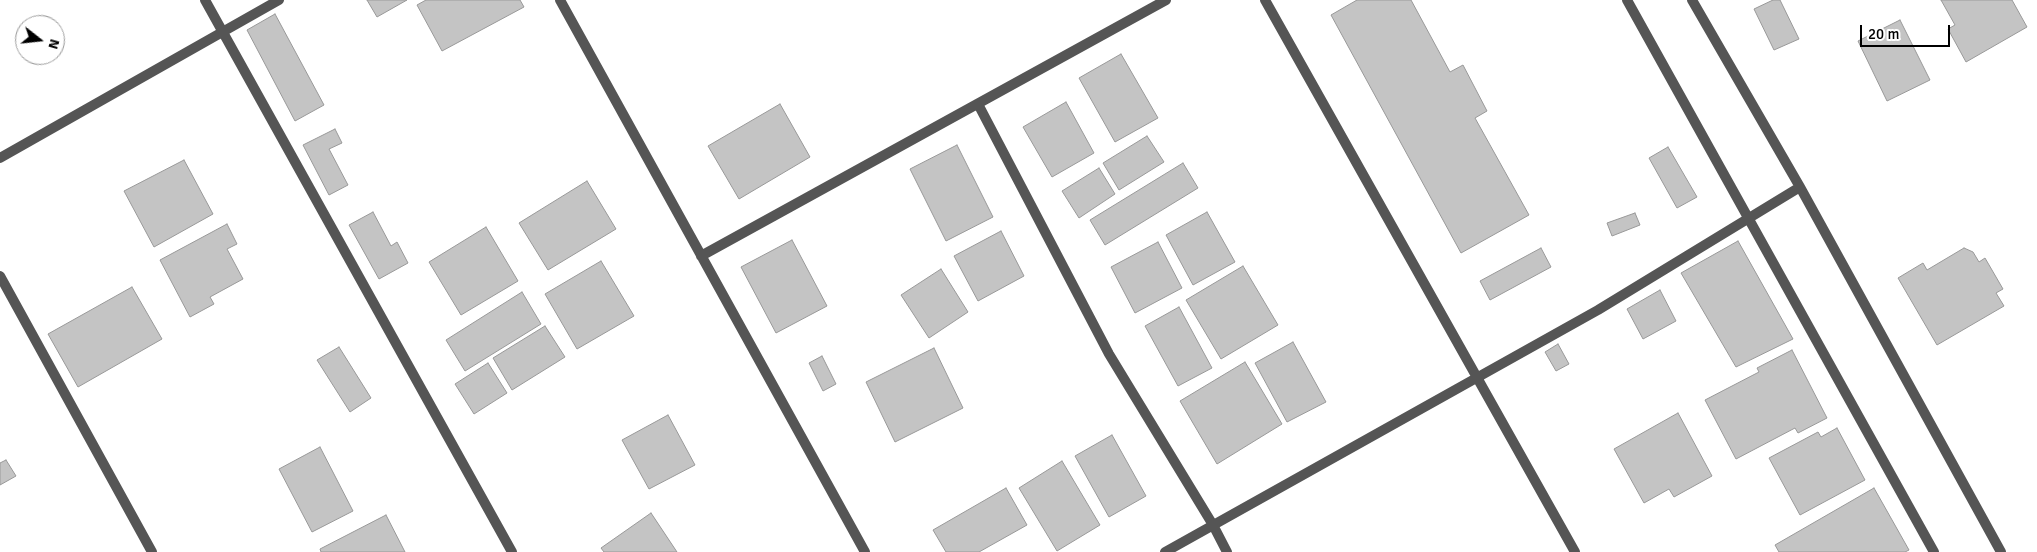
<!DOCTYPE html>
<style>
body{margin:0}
#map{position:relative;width:2037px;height:552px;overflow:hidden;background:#fff;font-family:Signika,sans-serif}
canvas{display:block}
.north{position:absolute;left:15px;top:15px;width:50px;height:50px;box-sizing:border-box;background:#fff;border:1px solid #999;border-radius:50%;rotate:106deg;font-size:14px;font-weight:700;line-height:20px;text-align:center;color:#000}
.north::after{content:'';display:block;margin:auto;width:18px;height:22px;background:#000;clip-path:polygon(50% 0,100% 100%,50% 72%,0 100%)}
.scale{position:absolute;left:1860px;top:25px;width:90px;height:22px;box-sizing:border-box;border:2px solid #000;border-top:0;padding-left:6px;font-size:15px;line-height:18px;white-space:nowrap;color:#000;-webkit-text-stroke:4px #fff;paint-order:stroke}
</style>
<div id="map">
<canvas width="2037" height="552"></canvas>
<div class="north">N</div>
<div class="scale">20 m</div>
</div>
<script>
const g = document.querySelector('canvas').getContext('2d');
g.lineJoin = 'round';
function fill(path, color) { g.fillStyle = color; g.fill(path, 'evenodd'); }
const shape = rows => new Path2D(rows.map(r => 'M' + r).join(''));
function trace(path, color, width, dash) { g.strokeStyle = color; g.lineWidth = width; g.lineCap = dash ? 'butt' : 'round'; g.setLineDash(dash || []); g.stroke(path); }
const building = shape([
 [367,0,407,0,377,17,367,0],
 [426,0,520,0,524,7,442,51,417,5,426,0],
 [1357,0,1411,0,1450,72,1463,65,1487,111,1475,118,1529,215,1461,253,1331,15,1357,0],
 [1773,0,1780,0,1799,39,1774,50,1754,9,1773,0],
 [1941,0,2012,0,2027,27,1966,62,1948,29,1955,25,1941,0],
 [275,14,324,105,295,121,247,30,275,14],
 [1900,20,1930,80,1887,101,1858,41,1900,20],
 [1121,54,1158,118,1115,142,1079,78,1121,54],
 [1066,102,1094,153,1052,177,1023,127,1066,102],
 [780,104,810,157,739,199,708,146,780,104],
 [335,129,342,143,329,149,348,185,329,195,303,145,335,129],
 [1147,136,1164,162,1119,190,1103,163,1147,136],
 [957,145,993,217,946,241,910,169,957,145],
 [1668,147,1697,197,1677,208,1649,158,1668,147],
 [184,160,213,214,154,247,124,191,184,160],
 [1183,163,1198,188,1105,245,1090,220,1183,163],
 [1099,168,1115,194,1079,218,1062,191,1099,168],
 [587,181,616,229,548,270,519,223,587,181],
 [373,212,391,246,397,242,408,263,379,279,349,225,373,212],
 [1207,212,1235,262,1193,285,1166,235,1207,212],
 [1635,213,1640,225,1612,236,1607,223,1635,213],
 [227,224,237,244,227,249,243,279,210,297,214,304,190,317,160,260,227,224],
 [486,227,518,281,461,315,429,262,486,227],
 [1001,231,1024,276,978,301,954,256,1001,231],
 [792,240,827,306,776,333,741,267,792,240],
 [1738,241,1793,339,1736,367,1681,273,1738,241],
 [1158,242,1182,288,1135,313,1111,267,1158,242],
 [1541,248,1551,267,1490,300,1480,281,1541,248],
 [1964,248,1973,252,1979,262,1985,258,2003,289,1996,293,2004,306,1937,345,1898,278,1923,263,1927,270,1964,248],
 [601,261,634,316,577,349,545,294,601,261],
 [1243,266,1278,325,1221,359,1186,300,1243,266],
 [941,269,968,312,929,338,901,295,941,269],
 [132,287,162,339,78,387,48,334,132,287],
 [1660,290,1676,321,1643,339,1627,309,1660,290],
 [522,292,541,324,465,371,446,340,522,292],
 [1179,307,1212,368,1178,386,1145,326,1179,307],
 [545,326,565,357,512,390,493,358,545,326],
 [1293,342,1326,402,1287,422,1255,363,1293,342],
 [1558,344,1569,364,1556,371,1545,352,1558,344],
 [339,347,371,398,350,412,317,360,339,347],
 [934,348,963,408,895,442,866,382,934,348],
 [1792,350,1827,418,1798,433,1795,428,1736,459,1705,400,1759,372,1757,368,1792,350],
 [822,356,836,384,823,391,809,363,822,356],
 [1245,362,1282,424,1217,464,1180,401,1245,362],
 [488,363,507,393,474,414,455,384,488,363],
 [1678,413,1712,476,1674,497,1669,489,1644,503,1614,449,1678,413],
 [668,415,695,465,649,489,622,440,668,415],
 [1837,428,1865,480,1800,515,1769,458,1818,432,1821,437,1837,428],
 [1112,435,1146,496,1109,517,1075,456,1112,435],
 [320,447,353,511,312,532,279,469,320,447],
 [6,460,16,476,0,485,0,463,6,460],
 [1062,461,1100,525,1057,551,1019,488,1062,461],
 [1006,488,1027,525,979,552,946,552,933,530,1006,488],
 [1874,488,1909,550,1905,552,1779,552,1775,545,1874,488],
 [651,513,677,552,604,552,601,548,651,513],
 [386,515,405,552,321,552,320,549,386,515]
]);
const minor = shape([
 [205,0,512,552],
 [560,0,865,552],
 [1265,0,1575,552],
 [1627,0,1934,552],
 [1692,0,1800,187,2001,552],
 [978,104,1109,354,1213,525,1227,552],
 [0,158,279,0],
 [701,256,1166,0],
 [0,276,152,552],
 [1165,552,1598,310,1800,187]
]);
fill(building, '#c4c4c4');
trace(building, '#999', 1);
trace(minor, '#555', 10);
</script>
